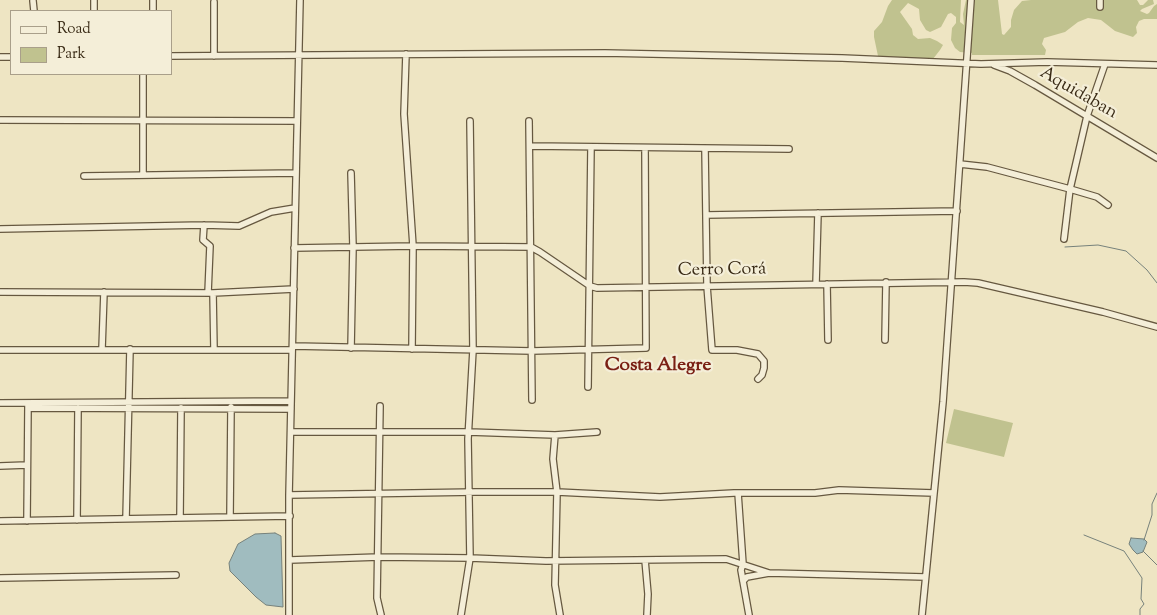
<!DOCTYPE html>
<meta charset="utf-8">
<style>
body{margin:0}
#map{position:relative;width:1157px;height:615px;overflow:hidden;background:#eee5c3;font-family:"Sorts Mill Goudy",serif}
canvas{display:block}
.legend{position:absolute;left:10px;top:10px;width:162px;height:65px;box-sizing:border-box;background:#f4eed8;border:1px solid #a99f8a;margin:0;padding:6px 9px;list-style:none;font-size:15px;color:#382914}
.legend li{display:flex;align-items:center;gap:10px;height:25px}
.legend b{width:25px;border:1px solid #a99f8a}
</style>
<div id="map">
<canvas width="1157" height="615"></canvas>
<ul class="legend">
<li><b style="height:6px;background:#f4eed8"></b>Road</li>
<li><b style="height:14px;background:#c0c28f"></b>Park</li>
</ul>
</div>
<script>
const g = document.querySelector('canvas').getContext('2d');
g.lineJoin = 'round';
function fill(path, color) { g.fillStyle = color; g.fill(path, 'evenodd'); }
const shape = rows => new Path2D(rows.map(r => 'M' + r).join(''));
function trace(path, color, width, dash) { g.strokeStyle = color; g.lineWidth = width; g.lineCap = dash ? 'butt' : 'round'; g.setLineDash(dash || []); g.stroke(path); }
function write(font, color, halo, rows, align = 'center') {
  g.font = font + ' "Sorts Mill Goudy",serif'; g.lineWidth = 4.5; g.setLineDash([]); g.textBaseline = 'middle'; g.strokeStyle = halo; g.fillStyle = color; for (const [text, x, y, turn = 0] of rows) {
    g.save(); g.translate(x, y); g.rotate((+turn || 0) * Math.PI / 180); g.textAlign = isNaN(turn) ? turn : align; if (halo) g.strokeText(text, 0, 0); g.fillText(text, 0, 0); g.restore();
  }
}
const green = shape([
 [892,0,961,0,960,22,964,25,963,14,966,0,998,0,1002,34,1004,35,1011,27,1011,20,1014,10,1022,1,1031,0,1137,0,1140,5,1143,5,1148,0,1153,0,1154,4,1142,9,1140,11,1147,14,1149,13,1154,6,1157,4,1157,19,1144,19,1139,21,1136,27,1137,33,1133,37,1115,31,1101,20,1088,18,1078,22,1065,32,1044,38,1042,44,1046,50,1045,55,972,55,972,53,960,52,955,48,951,40,952,28,956,23,956,17,951,13,948,14,941,27,930,32,926,30,920,20,919,9,908,3,900,12,912,29,913,35,918,39,930,38,937,41,943,45,940,50,933,59,907,59,901,57,883,59,878,56,874,37,874,31,882,22,888,6],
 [954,409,1013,423,1004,457,946,443]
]);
const water = shape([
 [275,533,281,536,283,607,266,605,256,597,230,571,229,563,238,544,255,534,275,533],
 [1131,538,1144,539,1147,542,1143,552,1137,554,1133,550,1129,544,1131,538]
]);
const stream = shape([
 [1065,247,1098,245,1126,251,1147,270,1157,283],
 [1084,535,1124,551,1142,578,1141,599,1144,604,1140,609,1140,615],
 [1144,540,1152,515,1152,504,1157,493],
 [1143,551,1157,565]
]);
const minor = shape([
 [94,0,94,11],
 [1100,0,1100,7],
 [33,1,34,11],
 [214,2,214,56],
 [153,11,153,0],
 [406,54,404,114,413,246,412,349],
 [171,56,605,53,842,58,981,64,1047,62,1157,65],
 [0,57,11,57],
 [994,65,1010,71,1035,85,1157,158],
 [0,120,297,121],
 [529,121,532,400],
 [530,146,789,149],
 [705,149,707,286,712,350,737,350,758,354,764,361,764,368,762,375,758,379],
 [960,164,987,167,1070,189,1097,197,1108,205],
 [143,175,143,74],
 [84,176,296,173],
 [706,215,957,211],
 [204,225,203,240,210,246,208,293],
 [0,229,204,225,239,226,271,212,295,208],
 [1064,239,1070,189,1087,116,1105,64],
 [294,248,413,246,531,247,540,252,590,286,597,288,964,282,978,283,1103,312,1157,327],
 [816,284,818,213],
 [827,284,828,340],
 [0,292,213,293,294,289],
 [213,293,214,350],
 [885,340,886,282],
 [293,346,532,351,646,348,645,148],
 [351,348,353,247,351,173],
 [102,349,104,292],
 [0,350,292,350],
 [588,387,591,147],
 [0,403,291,401],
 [380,406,377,598,381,615],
 [28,408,291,409],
 [291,432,469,432,555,435,597,432],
 [555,435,553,459,557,492,555,585,560,615],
 [0,466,27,465],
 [738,493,743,564,741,570,749,615],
 [289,495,476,492,557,492,660,497,734,493,815,493,839,490,934,493],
 [230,517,231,407],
 [180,518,181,408],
 [126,519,130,349],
 [77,520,78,408],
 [0,521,290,516],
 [27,521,28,406],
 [290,560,379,557,470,558,546,561,726,559,769,573,925,577],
 [645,560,648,594,647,615],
 [0,578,176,575],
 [743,581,747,577,769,573],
 [289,615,289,495,300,0],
 [461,615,470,558,468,439,473,350,470,121],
 [922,615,943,402,971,0]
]);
const streetNames = [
 ["Aquidaban",1078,94,30],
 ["Cerro Corá",722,271,-1]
];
const neighbourhoodNames = [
 ["Costa Alegre",658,367]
];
fill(green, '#c0c28f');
fill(water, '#a0bcbf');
trace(water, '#76817b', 1);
trace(stream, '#76817b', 1);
trace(minor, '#665840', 8);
trace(minor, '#f4eed8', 5.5);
write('18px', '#382914', '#f4eed8', streetNames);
write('bold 19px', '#7a1f14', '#f4eed8', neighbourhoodNames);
</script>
